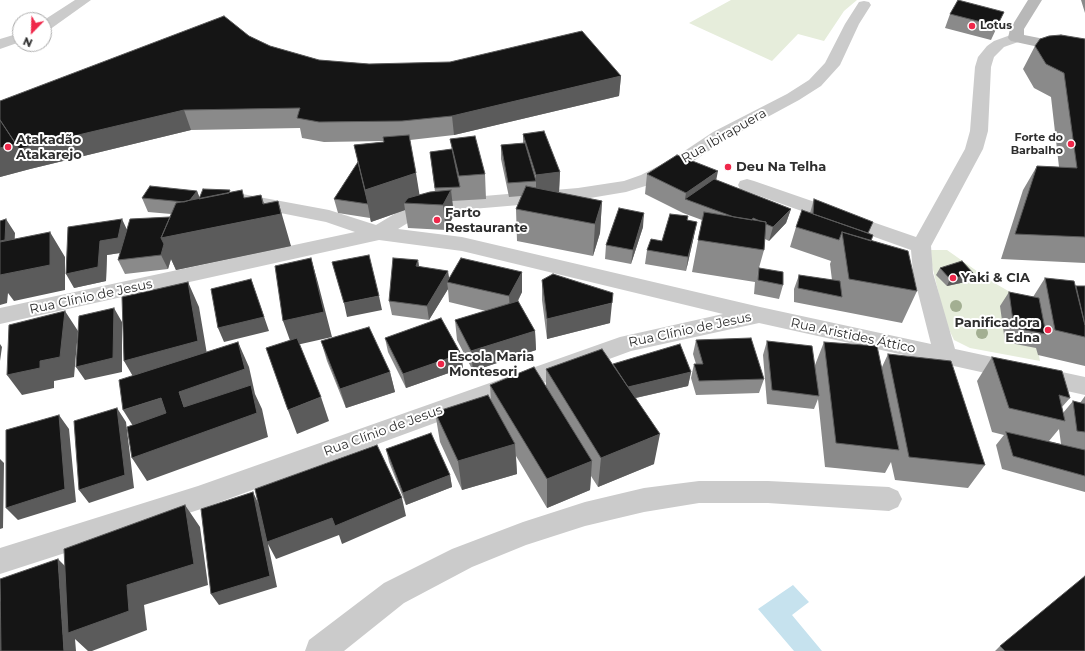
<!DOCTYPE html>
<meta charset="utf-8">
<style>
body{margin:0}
#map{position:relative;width:1085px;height:651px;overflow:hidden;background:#fff;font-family:Montserrat,sans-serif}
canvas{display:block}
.north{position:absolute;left:12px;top:12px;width:40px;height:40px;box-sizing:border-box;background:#fff;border:1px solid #ababab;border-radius:50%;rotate:203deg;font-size:11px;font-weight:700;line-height:16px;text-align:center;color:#2e2e2e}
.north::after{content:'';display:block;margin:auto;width:14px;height:18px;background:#ef274a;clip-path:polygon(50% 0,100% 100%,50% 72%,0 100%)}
</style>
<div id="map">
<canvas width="1085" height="651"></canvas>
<div class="north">N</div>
</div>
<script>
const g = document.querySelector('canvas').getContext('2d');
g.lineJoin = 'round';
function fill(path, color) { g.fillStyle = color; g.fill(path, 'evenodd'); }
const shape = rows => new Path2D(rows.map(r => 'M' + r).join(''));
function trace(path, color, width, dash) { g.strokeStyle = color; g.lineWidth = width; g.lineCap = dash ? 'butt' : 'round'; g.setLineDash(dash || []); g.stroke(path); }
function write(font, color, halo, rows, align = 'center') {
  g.font = font + ' Montserrat,sans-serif'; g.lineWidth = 4; g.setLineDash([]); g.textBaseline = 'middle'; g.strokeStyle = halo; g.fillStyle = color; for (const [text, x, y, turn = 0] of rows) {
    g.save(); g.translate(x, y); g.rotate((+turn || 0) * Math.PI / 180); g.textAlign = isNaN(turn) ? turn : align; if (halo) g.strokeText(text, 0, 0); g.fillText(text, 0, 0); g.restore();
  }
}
const green = shape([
 [731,0,857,0,844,11,824,41,798,34,772,61,689,23],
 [931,250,947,250,991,281,1029,303,1040,361,970,348,954,340,945,321,932,265]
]);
const water = shape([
 [793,585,809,602,792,615,822,651,794,651,758,609]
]);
const street = shape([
 [75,0,91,0,49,30,44,31,44,20,75,0],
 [864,1,869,2,871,5,859,24,840,65,821,86,799,100,725,140,686,166,655,183,626,192,578,200,437,212,419,216,398,229,462,237,760,307,931,344,913,273,911,250,740,189,738,185,740,181,747,179,754,181,916,237,965,149,970,131,975,67,978,57,987,46,994,41,1016,33,1021,35,1024,38,1021,41,1004,47,994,57,991,67,988,131,983,149,931,246,933,273,955,349,1085,377,1085,395,759,323,631,351,198,510,0,574,0,548,198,486,620,337,723,314,462,251,379,240,0,324,0,308,355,232,326,222,230,203,228,199,230,195,237,193,329,210,376,225,406,207,437,200,578,188,624,181,641,175,674,158,713,132,787,94,809,80,825,63,845,24,859,2,864,1],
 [20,33,20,42,0,49,0,39,20,33],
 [699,481,768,481,889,487,898,491,902,499,898,507,889,511,768,503,699,503,644,512,585,526,526,545,472,567,404,603,344,651,305,651,309,640,384,583,452,549,523,522,585,502,644,488,699,481]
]);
const secondary = shape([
 [1028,0,1042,0,1024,29,1024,35,1085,47,1085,57,1011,41,1008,38,1010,29,1028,0]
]);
const trees = [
 [956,306],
 [982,333]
];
const wall = shape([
 [1081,0,1085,0,1085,13],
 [1004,12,991,40,945,28,950,14],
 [249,36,270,46,319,60,369,64,621,76,619,96,454,135,410,140,419,195,435,192,430,152,452,149,450,139,485,174,486,199,452,201,454,215,446,230,408,228,405,210,371,222,370,218,338,213,334,199,358,162,354,145,384,142,383,141,324,142,302,138,300,128,191,130,30,169,0,177,0,101],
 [1085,39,1085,263,1001,259,1023,190,1037,166,1059,167,1051,97,1034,88,1023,69,1035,46],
 [523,134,560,172,559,192,556,192,602,201,600,233,593,256,517,241,516,209,521,196,509,197,501,159,501,145,523,143],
 [647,174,716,180,791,209,786,223,769,241,765,239,764,250,755,282,692,272,702,220,683,213,645,194],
 [197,191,199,197,231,192,245,198,261,195,264,203,291,246,176,270,171,259,168,269,125,274,118,260,120,253,107,255,106,281,74,288,127,230,170,217,171,214,148,212,142,198],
 [814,199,868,233,871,241,917,291,902,323,794,302,794,289,799,275,832,280,830,264,831,261,790,247,796,227,810,213],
 [687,220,694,236,686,271,645,264,647,250,662,241],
 [643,227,631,264,605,259,606,245],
 [418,260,419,266,449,278,522,272,522,292,518,301,535,331,536,350,473,371,457,340,455,320,486,311,449,302,448,289,429,320,392,315,389,301],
 [759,268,783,285,779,299,754,294,755,282],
 [940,268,970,281,947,286,936,275],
 [1045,278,1076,286,1085,286,1085,366,1038,355,1036,348,1005,342,1000,306,1009,292,1033,297],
 [542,280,610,323,547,339,542,300],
 [385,338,461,354,463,368,406,388,388,352],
 [696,340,764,379,759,393,696,395,691,378,694,364,696,364,693,354],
 [321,341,390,372,395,392,346,408,327,361],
 [767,341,815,365,824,342,882,367,888,354,985,465,968,488,895,480,891,462,885,473,825,467,818,399,814,409,767,404,763,355],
 [992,357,1070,398,1062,407,1063,413,1073,401,1080,403,1085,396,1085,492,1002,469,996,445,1004,435,992,432,977,381],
 [1059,429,1061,444,1049,441],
 [613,365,691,372,688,386,636,398,654,464,598,487,591,476,590,490,547,508,516,456,517,474,462,490,440,442,435,412,491,401,490,385,546,387,546,369],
 [386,449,450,475,452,487,406,505,389,462],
 [1000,646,1085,651,995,651]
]);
const shadedWall = shape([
 [621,76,619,96,454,135,452,116],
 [184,110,191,130,30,169,0,177,0,148,16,144],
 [718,171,714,191,685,199,686,193],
 [560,172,559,192,536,195,536,175],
 [416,173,421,204,404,203,405,210,371,222,365,190],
 [451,190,454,215,446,230,443,205],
 [197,191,201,201,189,202],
 [261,195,268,217,278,201,291,246,176,270,171,259,168,269,161,255,161,238,252,220,263,204],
 [602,201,600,233,593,256,595,224],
 [791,209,786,223,769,241,773,227],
 [644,213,643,227,631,264,633,250],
 [6,219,15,233,14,254,0,257,0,241],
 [122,219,129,234,126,252,107,255,106,281,74,288,66,274],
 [697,222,694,236,686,271,688,257],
 [50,232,65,257,65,290,14,301,8,293,7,303,0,305,0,265],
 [311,258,318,283,332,337,292,346,283,321],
 [418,260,420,274,416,266],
 [448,271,450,283,447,282,448,289,429,320,427,306],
 [522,272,522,292,510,316,509,296],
 [974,274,970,281,947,286,950,279],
 [251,279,269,331,224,342,218,328],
 [188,282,199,307,209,366,138,385,124,361],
 [379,296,382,310,347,317,344,303],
 [612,303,610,323,547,339,547,319],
 [114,308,122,322,122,372,85,380,76,367],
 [65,311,78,331,74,377,54,381,54,388,22,395,7,375,40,361],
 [535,331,536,350,473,371,471,351],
 [238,342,249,367,255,394,262,409,268,437,147,481,132,458,184,407,179,392],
 [0,344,2,347,0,361],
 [461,354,463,368,406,388,403,374],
 [390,372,395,392,346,408,340,389],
 [691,372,688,386,626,400,628,387],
 [321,397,329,421,297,434,288,410],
 [161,398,175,422,138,434,123,410],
 [117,408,126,422,134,488,89,503,79,490],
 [59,415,69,429,76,502,18,520,6,508],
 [660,434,654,464,598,487,601,458],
 [515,444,517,474,462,490,458,461],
 [0,459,4,463,3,528,0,529],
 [592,461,590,490,547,508,547,479],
 [450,475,452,487,406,505,403,493],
 [253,492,259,505,332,518,402,498,406,516,342,544,339,535,276,559,268,544,277,587,219,605,211,594],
 [185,505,200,527,208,585,144,605,147,630,92,651,88,651,75,639,76,651,64,651,58,559,70,571,127,585],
 [0,601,2,603,4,651,0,651]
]);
const building = shape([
 [958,0,1004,12,997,26,950,14,958,0],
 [224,16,249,36,270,46,319,60,369,64,450,62,582,31,621,76,452,116,402,121,319,122,297,118,300,108,184,110,19,149,0,120,0,101,224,16],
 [1061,35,1085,39,1085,237,1015,234,1037,166,1077,168,1064,73,1046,64,1035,46,1040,39,1049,36,1061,35],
 [0,120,16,144,0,148,0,120],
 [544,131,560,172,536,175,523,134,544,131],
 [409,135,416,173,365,190,354,145,384,142,383,137,409,135],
 [475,136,485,174,459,176,450,139,475,136],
 [525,143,536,181,508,183,501,145,525,143],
 [452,149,460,187,435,188,430,152,452,149],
 [677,155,718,171,686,193,647,174,677,155],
 [358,162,368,204,334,199,358,162],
 [714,179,791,209,773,227,766,224,766,222,760,221,753,218,752,220,734,217,685,199,714,179],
 [150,186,197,191,190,200,184,202,142,198,150,186],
 [526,186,602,201,595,224,516,209,526,186],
 [203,189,230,190,229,193,199,199,203,189],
 [242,190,244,198,261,195,263,204,278,201,281,214,161,238,176,203,242,190],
 [451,190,443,205,404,203,408,198,430,192,451,190],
 [814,199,873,222,868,233,813,214,814,199],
 [619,208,644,213,633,250,606,245,619,208],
 [802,210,873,235,871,241,842,232,839,240,796,227,802,210],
 [704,212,766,222,764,250,698,240,704,212],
 [670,214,688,216,687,220,697,222,688,257,647,250,651,239,662,241,670,214],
 [170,217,161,238,164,244,161,255,118,260,130,219,170,217],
 [6,219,5,240,0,241,0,221,6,219],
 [122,219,118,238,100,241,98,267,66,274,68,227,122,219],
 [50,232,50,265,0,275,0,242,50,232],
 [842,232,908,251,917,291,849,279,842,232],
 [369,255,379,296,344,303,332,262,369,255],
 [311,258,324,312,283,321,275,266,311,258],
 [393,258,418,260,416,266,448,271,427,306,389,301,393,258],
 [461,258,522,272,509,296,447,282,461,258],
 [962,261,974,274,950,279,940,268,962,261],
 [759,268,783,272,783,285,758,280,759,268],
 [553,274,613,293,612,303,547,319,542,280,553,274],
 [799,275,840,281,842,297,798,288,799,275],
 [1045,278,1074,281,1085,325,1085,337,1055,330,1045,278],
 [251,279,264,317,218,328,211,289,251,279],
 [188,282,198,341,124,361,122,297,188,282],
 [1076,286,1085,286,1085,325,1076,286],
 [1009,292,1039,298,1046,334,1014,328,1009,292],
 [518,301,535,331,471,351,455,320,518,301],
 [114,308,113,358,76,367,79,316,114,308],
 [65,311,60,357,40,361,40,368,7,375,9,325,65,311],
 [441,318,461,354,403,374,385,338,441,318],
 [369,327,390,372,340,389,321,341,369,327],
 [297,338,321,397,288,410,266,348,297,338],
 [751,338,764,379,699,381,694,364,703,364,696,340,751,338],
 [767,341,812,346,819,396,772,390,767,341],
 [238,342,245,369,179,392,184,407,251,385,257,413,132,458,127,427,166,413,161,398,123,410,119,380,238,342],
 [824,342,877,346,899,450,836,443,824,342],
 [680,344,691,372,628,387,613,364,680,344],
 [602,349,660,434,601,458,546,369,602,349],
 [888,354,951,361,985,465,909,457,888,354],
 [992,357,1062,371,1070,398,1059,395,1065,421,1009,408,992,357],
 [534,367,592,461,547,479,490,385,534,367],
 [488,395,515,444,458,461,435,412,488,395],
 [1073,401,1085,404,1085,432,1077,431,1073,401],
 [117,408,125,475,79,490,74,421,117,408],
 [59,415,65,489,6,508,6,430,59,415],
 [1006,432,1085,450,1085,476,1013,456,1006,432],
 [431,433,450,475,403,493,386,449,431,433],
 [377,445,402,498,335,526,332,518,267,542,255,489,377,445],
 [253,492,270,576,211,594,201,509,253,492],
 [185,505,194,564,127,585,129,611,68,633,64,549,185,505],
 [58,559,64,651,1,651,0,579,58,559],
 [1085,576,1085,651,1005,651,1000,646,1085,576]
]);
const markers = [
 [972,26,4,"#ef274a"],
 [1071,144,4,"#ef274a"],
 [8,147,4,"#ef274a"],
 [728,167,4,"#ef274a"],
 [437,220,4,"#ef274a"],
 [953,278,4,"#ef274a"],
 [1048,330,4,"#ef274a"],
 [441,364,4,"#ef274a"]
];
const farPoinames = [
 ["Lotus",980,26],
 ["Forte do",1063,138,"right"],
 ["Barbalho",1063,151,"right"]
];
const streetNames = [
 ["Rua Ibirapuera",724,136,-30],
 ["Rua Clínio de Jesus",91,297,-12],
 ["Rua Clínio de Jesus",690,330,-12],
 ["Rua Aristides Áttico",853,336,12],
 ["Rua Clínio de Jesus",383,431,-20]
];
const poiNames = [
 ["Atakadão",16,140],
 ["Atakarejo",16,155],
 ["Deu Na Telha",736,167],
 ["Farto",445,213],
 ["Restaurante",445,228],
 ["Yaki & CIA",961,278],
 ["Panificadora",1040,323,"right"],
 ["Edna",1040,338,"right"],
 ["Escola Maria",449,357],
 ["Montesori",449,372]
];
fill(green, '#e6eddb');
fill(water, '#c6e2ee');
fill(street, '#cbcbcb');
fill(secondary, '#b8b8b8');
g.fillStyle = '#a3af92';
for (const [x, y] of trees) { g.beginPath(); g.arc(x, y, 6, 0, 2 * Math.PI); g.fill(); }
fill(wall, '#8a8a8a');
fill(shadedWall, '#5b5b5b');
fill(building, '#151515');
trace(building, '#5b5b5b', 1);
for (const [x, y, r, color] of markers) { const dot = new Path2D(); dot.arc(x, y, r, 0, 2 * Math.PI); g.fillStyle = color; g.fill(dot); trace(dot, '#fff', 1.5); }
write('bold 11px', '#2e2e2e', '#fff', farPoinames, 'left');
write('13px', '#2e2e2e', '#fff', streetNames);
write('bold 13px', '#2e2e2e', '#fff', poiNames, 'left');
</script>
